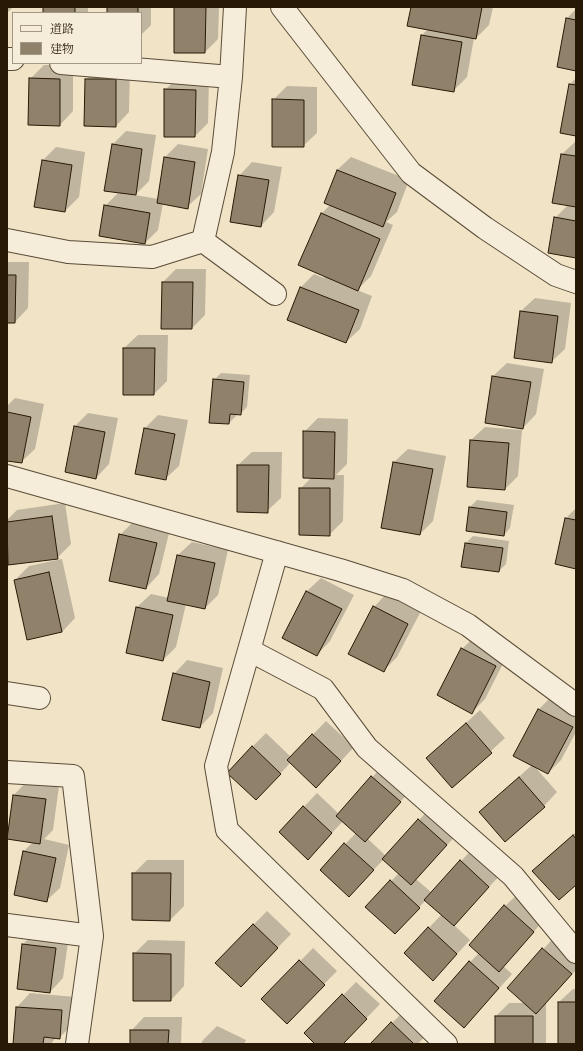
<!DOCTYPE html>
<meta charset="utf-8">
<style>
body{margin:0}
#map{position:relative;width:583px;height:1051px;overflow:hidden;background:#f0e3c6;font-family:"Gentium Book Plus","Noto Serif JP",serif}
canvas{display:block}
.frame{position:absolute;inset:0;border:8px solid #281907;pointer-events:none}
.legend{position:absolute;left:12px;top:12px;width:130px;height:52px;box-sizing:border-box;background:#f5edda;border:1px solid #a39886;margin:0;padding:5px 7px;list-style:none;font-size:12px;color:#281907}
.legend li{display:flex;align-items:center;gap:8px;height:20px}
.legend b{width:20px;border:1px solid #a39886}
</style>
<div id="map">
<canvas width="583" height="1051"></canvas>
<div class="frame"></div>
<ul class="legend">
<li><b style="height:5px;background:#f5edda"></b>道路</li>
<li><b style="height:11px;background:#90826a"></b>建物</li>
</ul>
</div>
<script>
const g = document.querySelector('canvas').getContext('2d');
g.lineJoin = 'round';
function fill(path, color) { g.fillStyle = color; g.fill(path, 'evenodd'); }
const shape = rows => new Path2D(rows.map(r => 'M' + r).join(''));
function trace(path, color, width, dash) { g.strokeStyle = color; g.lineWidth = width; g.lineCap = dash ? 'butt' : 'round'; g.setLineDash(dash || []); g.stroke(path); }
const shadow = shape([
 [7,7,13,7,7,13],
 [44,7,88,7,88,13,44,13],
 [108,7,151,7,151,25,141,35,141,13,108,13],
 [175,7,219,7,218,39,205,52],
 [412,7,493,7,489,25,476,38,474,38,467,77,454,90,422,35,428,29],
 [576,9,576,70,567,18],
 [44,65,73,65,73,111,60,125,30,79],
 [100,66,130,66,129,112,116,126,86,79],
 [179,76,209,76,208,123,195,136,165,90],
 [576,78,576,135,570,84],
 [287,86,317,87,317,133,303,146,273,100],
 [126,131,156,135,149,181,135,195,158,199,165,157,178,144,208,149,201,194,187,207,163,203,158,230,145,243,105,206,119,192,113,144],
 [576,141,576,257,555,218,568,205,553,202,562,154],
 [56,147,85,152,79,197,65,211,42,161],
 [351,157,409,180,397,212,386,222,393,225,371,276,357,290,372,296,360,329,346,342,288,319,301,287,314,274,324,278,325,276,321,214,330,205,337,170],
 [252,162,282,167,274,212,261,226,239,176],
 [7,262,29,262,28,308,15,322,7,322],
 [176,269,206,269,205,315,192,328,163,282],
 [535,298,571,303,565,349,551,362,521,311],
 [138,335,168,335,167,381,154,394,124,348],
 [507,363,544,369,536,414,523,428,493,376],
 [221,373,250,375,247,407,240,414,236,413,236,416,229,423,214,380],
 [15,398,44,404,35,449,21,462,7,460,7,406],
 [88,413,118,418,109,464,96,478,75,426],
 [158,415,188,420,179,466,165,479,145,428],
 [318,418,348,419,347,464,336,475,344,475,343,521,329,535,300,489,311,478,304,432],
 [485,427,522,430,518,476,505,489,471,440],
 [408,449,446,456,433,521,420,534,382,527,394,462],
 [252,452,282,452,281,498,267,511,238,465],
 [477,500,514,505,510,528,504,535,470,507],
 [65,503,71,544,57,558,9,564,7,552,7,520,17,510],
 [576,508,576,568,566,518],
 [134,521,170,529,159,574,146,588,120,535],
 [473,536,509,541,506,564,499,571,462,566,466,543],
 [192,542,228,550,218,595,205,608,186,604,176,647,163,660,137,607,151,594,169,598,178,555],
 [62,559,75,618,62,632,15,580,29,566],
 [321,578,354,595,330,641,317,655,283,638,307,591],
 [387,593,421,611,397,657,384,670,374,607],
 [476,635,509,652,485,699,472,712,462,649],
 [187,660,223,668,213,713,200,727,174,674],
 [552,696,576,708,576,732,561,760,548,773,535,767,557,792,544,806,480,812,532,765,538,710],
 [480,710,505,738,452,787,428,758],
 [326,721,354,747,330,773,291,762,270,785,252,747,266,733,291,757],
 [385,763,413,788,367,838,386,856,432,806,460,831,416,879,432,893,474,847,502,873,454,925,470,940,446,966,405,953,442,914,426,900,408,919,367,906,399,873,384,859,362,882,321,869,356,833,343,821,308,859,280,832,317,793,339,814],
 [27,781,59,786,53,830,44,839,69,845,60,888,46,901,24,851,33,842,8,839,14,795],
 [576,832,576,884,534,871,547,857],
 [147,860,184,860,184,906,170,920,133,919,133,874],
 [519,893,546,918,503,966,512,974,477,1013,470,962,479,953,505,906],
 [267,911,291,934,254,972,216,963],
 [37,931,69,935,63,978,50,992,23,944],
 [556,935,576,952,576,970,546,1003,546,1044,496,1044,496,1016,509,1003,525,1003,509,988],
 [148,940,185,941,184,986,171,1000,134,954],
 [313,948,337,971,287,1022,263,999],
 [356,982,380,1004,342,1044,317,1044,306,1033],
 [573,989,576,989,576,1044,559,1044,559,1002],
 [30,993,75,997,73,1024,59,1038,56,1037,51,1044,14,1044,17,1007],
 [406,1009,429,1032,418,1044,371,1044],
 [144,1017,182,1017,181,1044,131,1044,131,1031],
 [217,1026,246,1040,244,1044,201,1044,203,1040]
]);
const building = shape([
 [43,7,75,7,75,13,43,13,43,7],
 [107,7,138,7,138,13,107,13,107,7],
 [174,7,206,7,205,53,174,53,174,7],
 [411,7,482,7,476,39,407,26,411,7],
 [566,18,576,20,576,71,557,67,566,18],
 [421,35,462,42,454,92,412,85,421,35],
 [29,78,60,79,60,126,28,125,29,78],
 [85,79,116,79,116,127,84,126,85,79],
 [569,84,576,85,576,136,560,133,569,84],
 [164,89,196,90,195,137,164,137,164,89],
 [272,99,304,100,304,147,272,147,272,99],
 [112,144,142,149,136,195,104,191,112,144],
 [561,154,576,156,576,207,552,203,561,154],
 [164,157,195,162,188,209,157,203,164,157],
 [42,160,72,165,65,212,34,207,42,160],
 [337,170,396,193,383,227,324,203,337,170],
 [238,175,269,180,261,227,230,222,238,175],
 [104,205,150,213,145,244,99,236,104,205],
 [321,213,380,239,358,291,298,265,321,213],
 [554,217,576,221,576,258,548,253,554,217],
 [7,275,16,275,15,323,7,323,7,275],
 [162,282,193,282,192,329,161,329,162,282],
 [300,287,359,310,346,343,287,320,300,287],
 [520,311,558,316,552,363,514,358,520,311],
 [123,348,155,348,154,395,123,395,123,348],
 [492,376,531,382,523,429,485,423,492,376],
 [213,379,244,382,241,415,230,414,229,424,209,423,213,379],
 [7,412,31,417,22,463,7,461,7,412],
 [74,426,105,432,96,479,65,472,74,426],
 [144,428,175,434,166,480,135,474,144,428],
 [303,431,335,432,334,479,303,478,303,431],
 [470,440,509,443,505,490,467,487,470,440],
 [393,462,433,469,420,535,381,528,393,462],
 [237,465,269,465,268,513,237,512,237,465],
 [299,488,330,488,330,536,299,535,299,488],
 [469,507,507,512,504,536,466,531,469,507],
 [52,516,58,559,8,565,7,522,52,516],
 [565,518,576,520,576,569,555,564,565,518],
 [119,534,157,543,146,589,109,581,119,534],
 [465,543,503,548,499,572,461,567,465,543],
 [177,555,215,563,205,609,167,601,177,555],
 [49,572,62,632,27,640,14,580,49,572],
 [306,591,342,609,317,656,282,638,306,591],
 [373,606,408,624,384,672,348,654,373,606],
 [136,607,173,615,163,661,126,653,136,607],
 [461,648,496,666,472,714,437,695,461,648],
 [173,673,210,682,200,728,162,720,173,673],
 [538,709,573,727,548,774,513,756,538,709],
 [466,723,492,753,452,788,426,758,466,723],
 [312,734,341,761,316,788,287,760,312,734],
 [252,746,281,774,256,800,227,773,252,746],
 [371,776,401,802,365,842,336,816,371,776],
 [519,777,545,807,505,842,479,812,519,777],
 [13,795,46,799,40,844,7,839,13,795],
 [303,806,332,833,308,860,279,832,303,806],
 [418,819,447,845,411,885,382,859,418,819],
 [573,835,576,839,576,885,559,900,532,871,573,835],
 [344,843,374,870,349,897,320,870,344,843],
 [23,851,56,858,47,902,14,895,23,851],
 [460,860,489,887,454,926,424,900,460,860],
 [132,873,171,873,170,921,132,920,132,873],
 [390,880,420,908,395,934,365,907,390,880],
 [504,905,534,932,499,972,469,945,504,905],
 [253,924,278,948,241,987,215,963,253,924],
 [428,927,457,954,433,981,404,953,428,927],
 [22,944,56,948,50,993,17,989,22,944],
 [542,948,572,974,536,1014,507,988,542,948],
 [133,953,171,954,171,1001,133,1001,133,953],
 [299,960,325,985,287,1024,261,999,299,960],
 [469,961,499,988,464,1028,434,1001,469,961],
 [342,994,367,1019,343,1044,315,1044,304,1033,342,994],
 [558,1002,576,1002,576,1044,558,1044,558,1002],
 [16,1007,62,1010,60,1039,44,1037,43,1044,13,1044,16,1007],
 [495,1016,533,1016,533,1044,495,1044,495,1016],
 [391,1022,414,1044,370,1044,391,1022],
 [130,1030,169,1030,168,1044,130,1044,130,1030]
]);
const street = shape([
 [282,7,411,173,485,228,556,275,576,282],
 [7,59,13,59],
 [61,63,231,77],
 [7,240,68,252,152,257,203,241,223,152,231,77,235,7],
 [203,241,275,294],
 [7,476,340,570,403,590,468,625,576,705],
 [277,552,216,766,227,830,446,1044],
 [249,650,323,689,367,748,513,876,576,952],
 [7,693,39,698],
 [7,772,73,776,92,936,77,1044],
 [7,925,92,936]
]);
fill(shadow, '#0003');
fill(building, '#90826a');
trace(building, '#281907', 1);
trace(street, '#5a4c37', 24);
trace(street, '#f5edda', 22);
</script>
